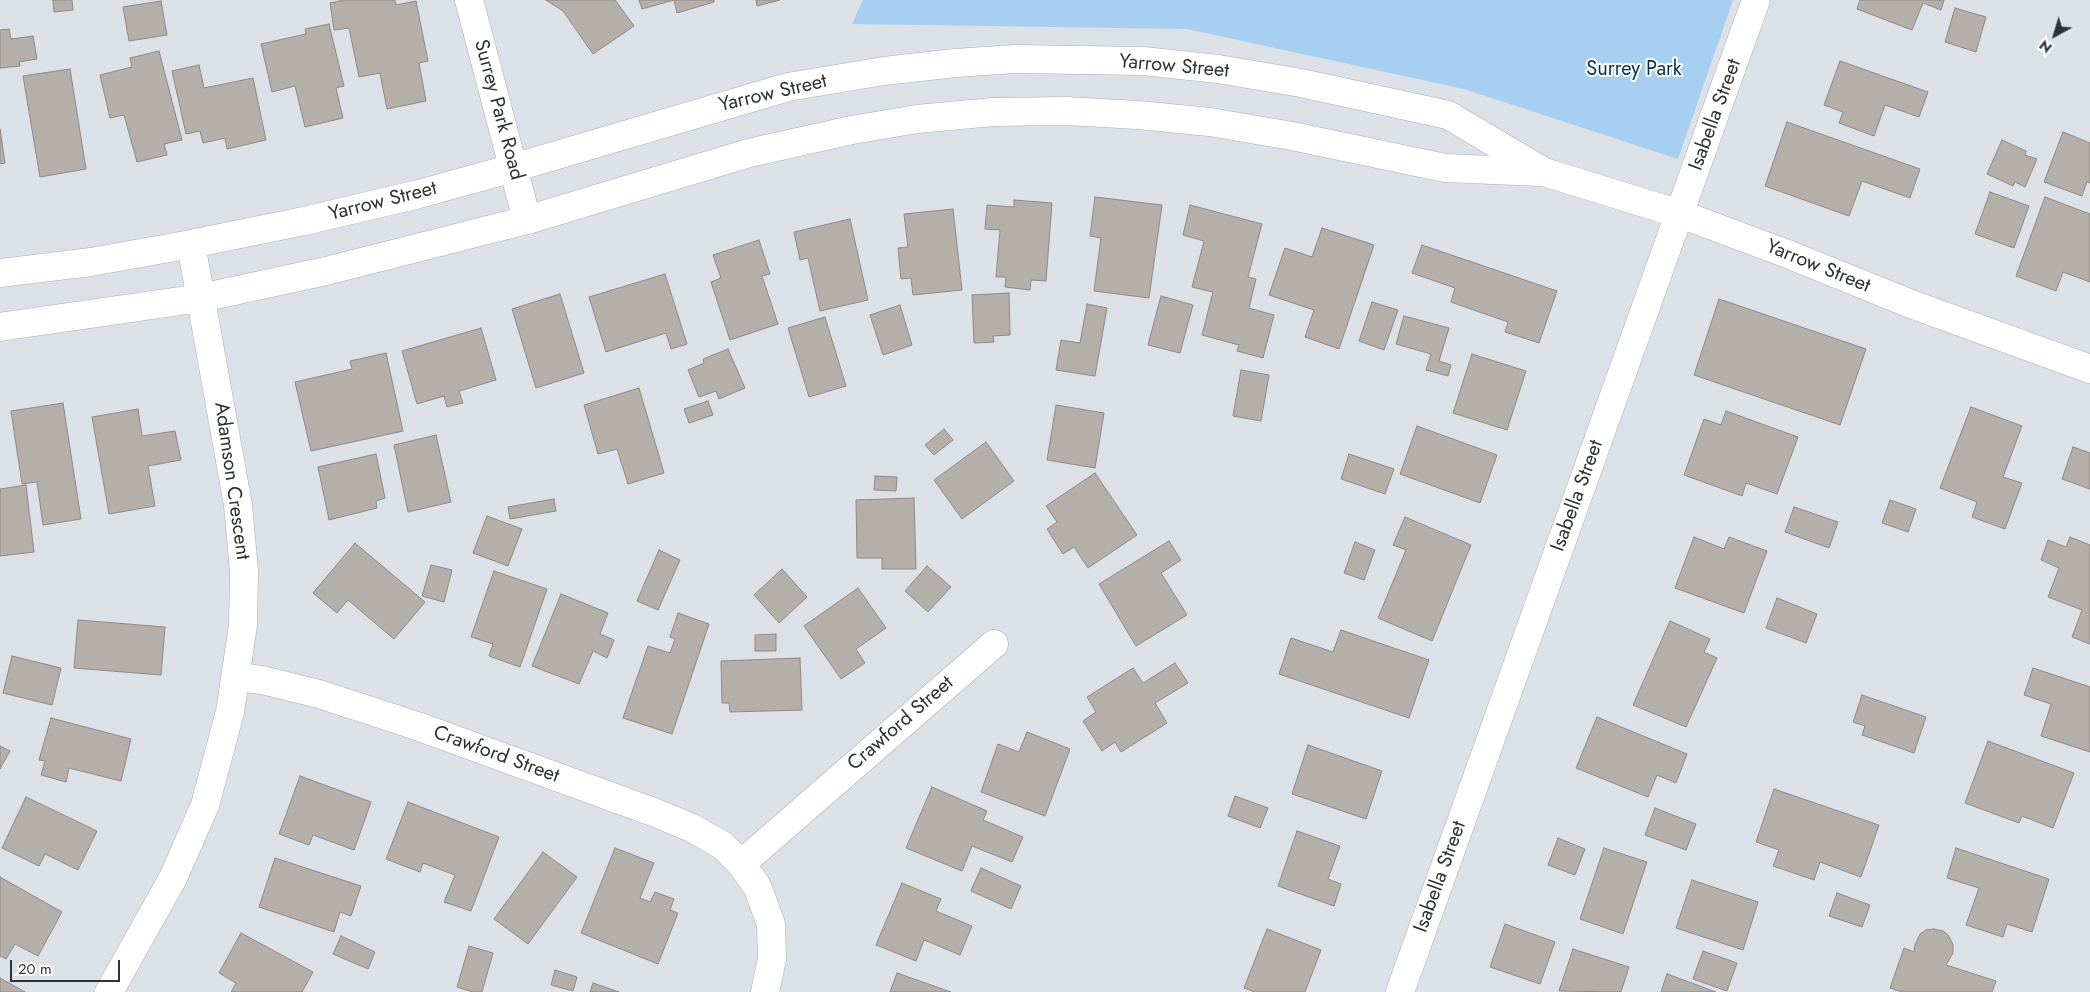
<!DOCTYPE html>
<style>
body{margin:0}
#map{position:relative;width:2090px;height:992px;overflow:hidden;background:#dbe1e6;font-family:Jost,sans-serif}
canvas{display:block}
.north{position:absolute;left:2030px;top:10px;width:50px;height:50px;-webkit-text-stroke:4px #fff;paint-order:stroke;rotate:219deg;font-size:14px;font-weight:700;line-height:20px;text-align:center;color:#2f3234}
.north::after{content:'';display:block;margin:auto;width:18px;height:22px;background:#2f3234;clip-path:polygon(50% 0,100% 100%,50% 72%,0 100%)}
.scale{position:absolute;left:10px;top:960px;width:110px;height:22px;box-sizing:border-box;border:2px solid #2f3234;border-top:0;padding-left:6px;font-size:15px;line-height:18px;white-space:nowrap;color:#2f3234;-webkit-text-stroke:4px #fff;paint-order:stroke}
</style>
<div id="map">
<canvas width="2090" height="992"></canvas>
<div class="north">N</div>
<div class="scale">20 m</div>
</div>
<script>
const g = document.querySelector('canvas').getContext('2d');
g.lineJoin = 'round';
function fill(path, color) { g.fillStyle = color; g.fill(path, 'evenodd'); }
const shape = rows => new Path2D(rows.map(r => 'M' + r).join(''));
function trace(path, color, width, dash) { g.strokeStyle = color; g.lineWidth = width; g.lineCap = dash ? 'butt' : 'round'; g.setLineDash(dash || []); g.stroke(path); }
function write(font, color, halo, rows, align = 'center') {
  g.font = font + ' Jost,sans-serif'; g.lineWidth = 4; g.setLineDash([]); g.textBaseline = 'middle'; g.strokeStyle = halo; g.fillStyle = color; for (const [text, x, y, turn = 0] of rows) {
    g.save(); g.translate(x, y); g.rotate((+turn || 0) * Math.PI / 180); g.textAlign = isNaN(turn) ? turn : align; if (halo) g.strokeText(text, 0, 0); g.fillText(text, 0, 0); g.restore();
  }
}
const green = shape([
 [863,0,1733,0,1678,159,1464,89,1187,29,852,24]
]);
const building = shape([
 [53,0,72,0,73,10,54,12,53,0],
 [344,0,395,0,396,5,416,1,428,61,419,63,426,101,387,109,380,73,359,77,349,28,334,30,330,3,344,0],
 [546,0,615,0,634,26,593,54,563,11,546,0],
 [639,0,714,0,714,2,677,13,674,0,642,9,639,0],
 [756,0,780,0,757,6,756,0],
 [1860,0,1944,0,1941,10,1923,3,1912,30,1857,9,1860,0],
 [161,1,167,35,129,41,123,7,161,1],
 [1955,8,1986,17,1976,52,1945,42,1955,8],
 [329,24,344,86,336,88,343,118,305,127,295,86,272,92,261,44,306,34,305,29,329,24],
 [9,29,11,39,33,36,37,59,19,62,20,66,0,68,0,30,9,29],
 [159,51,182,140,164,144,167,155,137,162,124,115,110,118,100,75,132,67,130,58,159,51],
 [1840,61,1928,92,1919,117,1885,105,1874,136,1839,123,1843,112,1824,105,1840,61],
 [199,65,204,88,253,78,266,140,227,149,225,138,203,143,200,131,186,134,172,71,199,65],
 [70,69,86,169,40,177,23,76,70,69],
 [1787,122,1920,169,1910,198,1862,181,1849,216,1765,186,1787,122],
 [0,129,5,163,0,164,0,129],
 [2063,132,2090,143,2090,183,2087,182,2082,196,2044,182,2063,132],
 [2002,140,2026,151,2025,155,2037,159,2025,187,2015,182,2013,186,1987,174,2002,140],
 [1990,192,2029,206,2014,248,1975,234,1990,192],
 [1095,197,1162,205,1149,298,1094,291,1101,238,1090,236,1095,197],
 [2045,197,2090,214,2090,282,2063,272,2056,291,2016,276,2045,197],
 [1014,200,1052,203,1046,281,1031,280,1030,290,1005,287,1006,277,996,277,1000,230,985,229,987,205,1014,207,1014,200],
 [1190,205,1262,224,1248,277,1256,279,1249,308,1274,315,1263,358,1237,351,1239,345,1202,335,1213,292,1192,287,1204,241,1183,235,1190,205],
 [953,209,962,290,913,295,911,278,901,279,898,248,908,247,904,214,953,209],
 [850,219,868,300,820,311,808,258,800,260,794,232,850,219],
 [1322,228,1374,245,1339,349,1305,337,1314,310,1269,295,1285,248,1312,257,1322,228],
 [759,240,770,274,762,276,778,324,730,340,711,282,721,278,713,255,759,240],
 [1422,245,1557,291,1539,343,1505,332,1508,322,1451,302,1455,288,1412,273,1422,245],
 [665,274,687,344,671,349,666,333,606,352,589,297,665,274],
 [1009,293,1010,335,993,336,994,342,974,343,972,295,1009,293],
 [560,294,584,373,536,388,512,309,560,294],
 [1161,296,1193,305,1180,353,1148,345,1161,296],
 [1719,299,1866,349,1840,425,1694,375,1719,299],
 [1372,302,1398,310,1384,350,1359,341,1372,302],
 [1087,304,1107,308,1095,376,1056,370,1061,340,1080,343,1087,304],
 [900,305,912,345,883,355,870,315,900,305],
 [1404,316,1449,328,1439,361,1451,365,1448,376,1426,370,1431,354,1396,344,1404,316],
 [825,317,846,386,809,397,788,328,825,317],
 [481,328,496,380,459,391,463,403,447,407,444,396,417,404,402,351,481,328],
 [728,349,745,388,719,399,716,391,699,397,688,370,704,363,703,359,728,349],
 [386,353,403,431,311,451,295,382,352,369,350,361,386,353],
 [1472,354,1526,371,1507,430,1453,413,1472,354],
 [1241,370,1269,375,1261,421,1233,416,1241,370],
 [639,388,664,473,628,484,617,449,598,454,584,405,639,388],
 [708,401,713,415,689,423,684,409,708,401],
 [63,403,81,519,43,525,37,482,22,484,11,411,63,403],
 [1056,405,1104,413,1095,468,1047,460,1056,405],
 [1971,407,2022,426,2003,477,2022,483,2005,529,1972,517,1977,502,1940,488,1971,407],
 [138,409,142,436,175,431,181,460,148,466,155,506,109,514,92,417,138,409],
 [1726,411,1798,437,1777,494,1746,483,1742,496,1684,475,1704,419,1721,425,1726,411],
 [1417,426,1497,455,1480,503,1400,474,1417,426],
 [944,429,953,440,934,455,925,445,944,429],
 [436,435,451,502,408,512,394,445,436,435],
 [986,442,1014,481,962,519,934,480,986,442],
 [2073,447,2090,453,2090,489,2062,479,2073,447],
 [376,454,385,498,376,501,377,508,329,520,318,467,376,454],
 [1349,454,1394,469,1385,494,1341,479,1349,454],
 [1095,473,1137,535,1088,568,1074,547,1063,554,1047,529,1057,522,1046,506,1095,473],
 [875,476,897,477,896,491,874,490,875,476],
 [26,485,34,552,0,556,0,489,26,485],
 [914,498,916,569,882,569,882,558,857,558,856,500,914,498],
 [554,499,556,511,510,519,508,507,554,499],
 [1890,500,1916,509,1908,532,1882,523,1890,500],
 [1794,507,1838,522,1829,548,1785,532,1794,507],
 [487,516,522,529,508,566,473,553,487,516],
 [1405,517,1471,545,1432,641,1378,618,1406,550,1393,545,1405,517],
 [1694,537,1724,549,1729,537,1767,551,1744,613,1675,588,1694,537],
 [2070,537,2090,545,2090,644,2072,637,2082,610,2048,597,2059,568,2041,560,2048,540,2066,547,2070,537],
 [1169,541,1181,560,1161,573,1187,615,1136,646,1099,584,1169,541],
 [1355,542,1375,550,1364,580,1344,573,1355,542],
 [355,543,425,602,394,639,348,600,337,613,313,593,355,543],
 [659,550,680,560,658,610,637,601,659,550],
 [431,565,452,570,444,602,422,596,431,565],
 [927,566,951,587,928,612,905,591,927,566],
 [782,569,807,597,779,623,754,595,782,569],
 [494,571,547,589,520,667,489,656,493,644,471,637,494,571],
 [858,588,886,628,856,649,865,663,841,679,804,626,858,588],
 [561,594,608,613,600,634,614,640,607,658,593,651,579,684,532,666,561,594],
 [1777,598,1817,614,1806,643,1766,628,1777,598],
 [678,613,709,624,672,734,623,718,648,646,670,653,675,639,670,637,678,613],
 [78,620,165,627,161,675,74,668,78,620],
 [1670,621,1710,639,1704,652,1717,658,1686,727,1633,705,1670,621],
 [1341,630,1429,660,1409,718,1279,674,1291,638,1333,652,1341,630],
 [776,634,776,651,755,651,755,635,776,634],
 [12,656,61,668,52,705,3,693,12,656],
 [800,658,802,710,730,712,729,703,722,703,721,661,800,658],
 [1175,663,1188,683,1155,703,1167,723,1121,752,1115,742,1102,751,1083,721,1096,712,1087,697,1133,668,1143,683,1175,663],
 [2033,668,2090,687,2090,752,2041,736,2051,704,2024,695,2033,668],
 [1862,695,1926,717,1914,753,1862,735,1865,726,1853,722,1862,695],
 [1597,717,1687,754,1676,783,1657,775,1648,797,1576,768,1597,717],
 [51,718,131,739,121,781,69,768,66,782,41,775,45,761,39,760,51,718],
 [1027,732,1070,749,1045,816,981,792,998,744,1019,752,1027,732],
 [1988,741,2074,773,2053,828,2022,816,2019,823,1965,803,1988,741],
 [1308,745,1382,771,1366,819,1292,794,1308,745],
 [0,746,10,751,0,769,0,746],
 [300,776,371,802,354,850,313,835,309,845,279,834,300,776],
 [932,787,987,811,983,820,1023,837,1012,862,972,846,962,871,906,848,932,787],
 [1774,789,1879,825,1861,877,1820,862,1814,880,1773,866,1779,850,1756,842,1774,789],
 [1235,796,1268,808,1260,828,1228,816,1235,796],
 [26,797,97,831,78,870,45,854,39,866,2,848,26,797],
 [408,802,499,837,471,911,444,902,455,875,423,863,420,872,386,859,408,802],
 [1655,808,1696,824,1686,850,1645,835,1655,808],
 [1297,831,1340,846,1328,879,1341,884,1334,906,1278,886,1297,831],
 [1558,838,1585,849,1575,875,1548,865,1558,838],
 [615,848,654,863,640,898,650,902,655,892,674,899,670,910,678,913,658,964,581,933,615,848],
 [1604,848,1647,862,1623,934,1580,919,1604,848],
 [1956,848,2049,879,2032,932,2007,924,2003,937,1966,925,1979,888,1947,878,1956,848],
 [543,852,577,877,528,944,494,919,543,852],
 [275,858,361,886,351,916,340,912,334,932,259,907,275,858],
 [981,868,1021,886,1011,909,971,891,981,868],
 [0,877,62,912,38,956,15,944,6,959,0,956,0,877],
 [1692,880,1758,902,1743,950,1676,928,1692,880],
 [902,883,941,899,936,911,972,926,960,955,924,940,916,961,876,945,902,883],
 [1837,893,1870,905,1862,927,1829,916,1837,893],
 [1505,924,1555,942,1540,984,1490,967,1505,924],
 [1267,929,1321,950,1305,992,1255,992,1244,988,1267,929],
 [1934,929,1943,931,1948,935,1953,944,1953,953,1946,965,1996,981,1992,992,1902,992,1890,988,1904,948,1914,952,1915,945,1920,934,1926,930,1934,929],
 [241,933,313,972,302,992,231,992,236,983,219,973,241,933],
 [341,936,375,952,368,969,333,954,341,936],
 [469,946,493,953,482,992,473,992,457,987,469,946],
 [1573,949,1629,967,1621,992,1559,991,1573,949],
 [1703,951,1737,963,1727,991,1693,979,1703,951],
 [555,970,577,977,573,991,551,985,555,970],
 [897,973,951,992,890,992,897,973],
 [1667,974,1716,992,1661,992,1667,974],
 [0,978,25,992,0,992,0,978],
 [593,983,619,992,590,992,593,983]
]);
const minor = shape([
 [469,0,527,220],
 [236,677,262,680,319,694,417,726,656,813,692,828,722,845,741,864,757,886,771,924,772,959,765,992],
 [741,864,994,644],
 [109,992,173,878,205,805,230,712,243,625,244,571,238,505,191,244]
]);
const tertiary = shape([
 [0,273,91,262,191,244,304,221,419,194,513,168,788,87,884,71,955,63,1015,59,1143,61,1218,69,1301,83,1448,115,1544,172,1680,214,1785,253,1911,304,2090,369],
 [0,327,201,298,326,271,527,220,749,153,852,130,917,119,993,112,1066,111,1138,115,1210,122,1292,136,1445,168,1541,172],
 [1400,992,1756,0]
]);
const streetNames = [
 ["Yarrow Street",1174,67,5],
 ["Yarrow Street",773,94,-13],
 ["Surrey Park Road",498,110,75],
 ["Isabella Street",1716,115,-70],
 ["Yarrow Street",383,202,-14],
 ["Yarrow Street",1818,267,22],
 ["Adamson Crescent",231,481,82],
 ["Isabella Street",1578,496,-70],
 ["Crawford Street",901,724,-41],
 ["Crawford Street",496,755,20],
 ["Isabella Street",1441,877,-70]
];
const parkNames = [
 ["Surrey Park",1634,70]
];
fill(green, '#a7cff1');
fill(building, '#b5afaa');
trace(building, '#8f8985', 1);
trace(minor, '#a9afb4', 29);
trace(tertiary, '#a9afb4', 29);
trace(minor, '#fff', 28);
trace(tertiary, '#fff', 28);
write('20px', '#2f3234', '#fff', streetNames);
write('20px', '#06314f', '#fff', parkNames);
</script>
